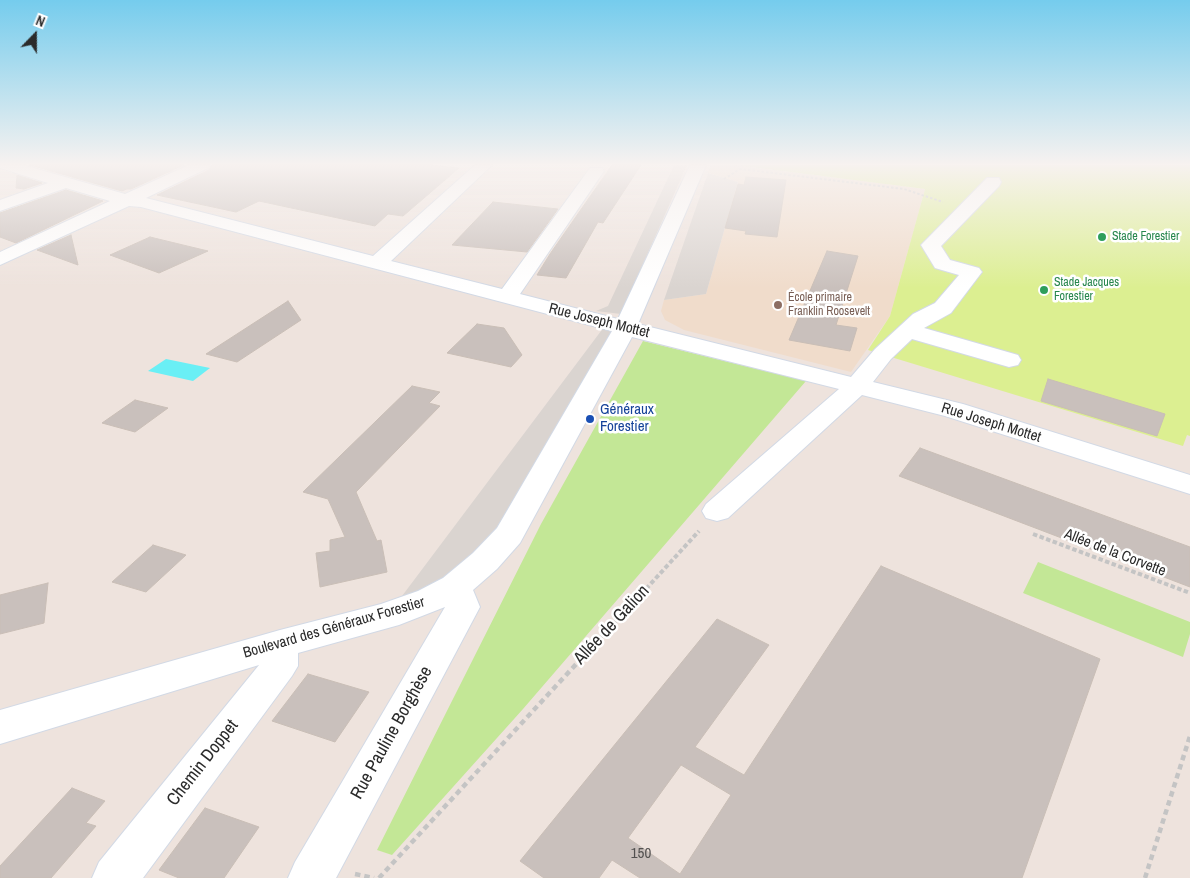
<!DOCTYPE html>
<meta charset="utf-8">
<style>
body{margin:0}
#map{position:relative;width:1190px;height:878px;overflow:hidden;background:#eee3dd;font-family:"Archivo Narrow",sans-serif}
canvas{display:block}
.north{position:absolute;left:10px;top:10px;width:50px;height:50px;-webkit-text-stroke:4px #fff;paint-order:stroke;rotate:22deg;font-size:14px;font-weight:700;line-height:20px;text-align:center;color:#2b2b2b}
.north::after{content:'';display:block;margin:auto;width:18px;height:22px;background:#2b2b2b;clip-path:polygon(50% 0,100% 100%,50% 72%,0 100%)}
</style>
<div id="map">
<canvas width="1190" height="878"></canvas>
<div class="north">N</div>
</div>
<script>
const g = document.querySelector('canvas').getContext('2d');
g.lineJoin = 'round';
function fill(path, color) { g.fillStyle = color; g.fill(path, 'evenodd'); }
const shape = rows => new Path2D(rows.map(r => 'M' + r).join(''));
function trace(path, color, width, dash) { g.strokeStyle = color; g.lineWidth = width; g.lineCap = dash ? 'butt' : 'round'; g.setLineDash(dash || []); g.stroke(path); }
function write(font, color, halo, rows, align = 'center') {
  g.font = font + ' "Archivo Narrow",sans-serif'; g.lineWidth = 5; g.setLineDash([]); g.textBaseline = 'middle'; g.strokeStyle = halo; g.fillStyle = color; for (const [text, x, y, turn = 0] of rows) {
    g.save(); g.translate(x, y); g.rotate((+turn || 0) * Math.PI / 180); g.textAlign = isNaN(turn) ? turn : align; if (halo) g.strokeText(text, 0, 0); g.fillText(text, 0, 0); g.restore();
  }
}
const education = shape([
 [711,165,735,165,925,189,890,316,851,372,684,330,665,320,661,311,664,300,706,294,738,182,708,173]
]);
const green = shape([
 [643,341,806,381,523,709,392,855,377,850,541,524],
 [1038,562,1190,622,1190,634,1183,657,1023,593]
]);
const pitch = shape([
 [735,165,1190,165,1190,436,1187,435,1183,446,868,350,890,316,925,189]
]);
const plaza = shape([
 [674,165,687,165,621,314,596,311,608,306],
 [708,173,738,182,706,294,664,300],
 [607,323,625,328,509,535,387,616]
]);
const water = shape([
 [166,359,210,368,193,381,148,371]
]);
const building = shape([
 [30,165,184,165,131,189,127,189,122,191,30,165],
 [212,165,431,165,459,168,403,216,388,214,375,226,259,201,236,212,157,195,209,170,212,165],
 [612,165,641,165,603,223,598,222,566,278,537,275,550,254,612,165],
 [17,175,42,183,24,189,16,188,17,175],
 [746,177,786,180,777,237,745,234,746,231,725,228,738,184,744,185,746,177],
 [66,190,103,201,16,243,0,237,0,213,66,190],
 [493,202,558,209,527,252,452,245,493,202],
 [71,235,78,265,37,250,71,235],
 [150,237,208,251,159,273,110,255,150,237],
 [827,251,858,256,836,325,857,328,850,351,789,340,827,251],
 [288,301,301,320,237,362,206,354,288,301],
 [477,324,504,328,522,355,511,367,447,353,477,324],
 [1048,379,1165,414,1157,436,1041,401,1048,379],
 [412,386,440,392,429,403,440,406,356,492,377,541,381,540,387,572,320,587,316,553,330,551,330,540,345,537,328,499,303,492,412,386],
 [135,400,168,408,135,432,102,423,135,400],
 [920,448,1190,547,1190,587,899,476,920,448],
 [153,545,186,555,146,592,112,582,153,545],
 [881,566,1100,659,1022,878,640,878,612,860,599,878,544,878,520,861,717,619,769,645,695,747,744,775,881,566],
 [681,765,731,795,680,874,628,838,681,765],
 [48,583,44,623,0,634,0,595,48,583],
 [308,674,369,692,335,742,272,721,308,674],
 [72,788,105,801,86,823,96,826,51,878,0,878,0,866,72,788],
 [205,808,259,827,224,878,179,878,159,870,205,808]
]);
const pathFar2 = shape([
 [724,179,740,169,904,189,943,202]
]);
const pathFar1 = shape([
 [1033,534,1190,593],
 [613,625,699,531]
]);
const path = shape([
 [355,874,374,878],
 [379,878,614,623],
 [1145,878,1190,736]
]);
const minor = shape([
 [0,165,23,165,125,194,189,165,210,165,208,168,146,198,373,256,475,165,492,165,391,261,502,289,590,168,602,168,604,171,520,294,618,319,690,165,706,165,638,324,851,377,875,349,913,314,935,303,959,275,935,268,921,245,987,178,999,178,1001,182,999,186,941,246,950,260,979,268,982,272,951,313,924,328,1018,355,1021,360,1018,365,1009,367,912,339,891,359,873,382,963,404,1190,475,1190,494,945,416,862,395,728,518,717,521,706,518,702,511,706,504,839,389,632,337,520,543,497,569,473,590,480,607,336,878,288,878,295,862,445,607,399,625,298,653,298,666,292,676,143,878,92,878,99,862,259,665,0,744,0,710,280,630,381,604,418,591,443,578,473,553,497,528,612,331,141,207,129,206,0,265,0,252,110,201,66,188,0,211,0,200,48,183,0,168,0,165]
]);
const markers = [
 [1102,237,5,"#2e9e5b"],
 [1044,290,5,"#2e9e5b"],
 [778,305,5,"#8d6e63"],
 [590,419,5,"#1a4fb4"]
];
const farLeisurenames = [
 ["Stade Forestier",1112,237],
 ["Stade Jacques",1054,283],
 ["Forestier",1054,297]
];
const farEducationnames = [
 ["École primaire",788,298],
 ["Franklin Roosevelt",788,312]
];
const streetNames = [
 ["Rue Joseph Mottet",599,321,14],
 ["Rue Joseph Mottet",991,423,17],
 ["Allée de la Corvette",1115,553,21],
 ["Boulevard des Généraux Forestier",334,628,-16]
];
const transitNames = [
 ["Généraux",600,410],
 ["Forestier",600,427]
];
const nearNumbernames = [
 ["150",641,854]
];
const nearStreetnames = [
 ["Allée de Galion",612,625,-47],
 ["Rue Pauline Borghèse",392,733,-61],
 ["Chemin Doppet",203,763,-52]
];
fill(education, '#f0dccb');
fill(green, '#c3e796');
fill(pitch, '#dcef91');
fill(plaza, '#dad4d0');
fill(water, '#6aeff5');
fill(building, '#c9c0bc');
trace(building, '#c9beb6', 1);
trace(minor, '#d2d9e5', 2);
trace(pathFar2, '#c4c4c4', 2, [2.5, 2]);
trace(pathFar1, '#c4c4c4', 4, [4.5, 2.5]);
trace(path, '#c4c4c4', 4.5, [5.5, 4]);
fill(minor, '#fff');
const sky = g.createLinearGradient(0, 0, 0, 288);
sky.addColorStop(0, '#75cced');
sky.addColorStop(0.57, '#f7f2f0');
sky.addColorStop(1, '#f7f2f000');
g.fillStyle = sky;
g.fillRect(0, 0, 1190, 288);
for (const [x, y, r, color] of markers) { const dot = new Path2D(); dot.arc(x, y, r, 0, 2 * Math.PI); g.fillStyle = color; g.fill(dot); trace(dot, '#fff', 2); }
write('12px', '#27864d', '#fff', farLeisurenames, 'left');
write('12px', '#785e54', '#fff', farEducationnames, 'left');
write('15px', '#2b2b2b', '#fff', streetNames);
write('15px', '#164399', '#fff', transitNames, 'left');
write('15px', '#52504f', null, nearNumbernames);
write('18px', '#2b2b2b', '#fff', nearStreetnames);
</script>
